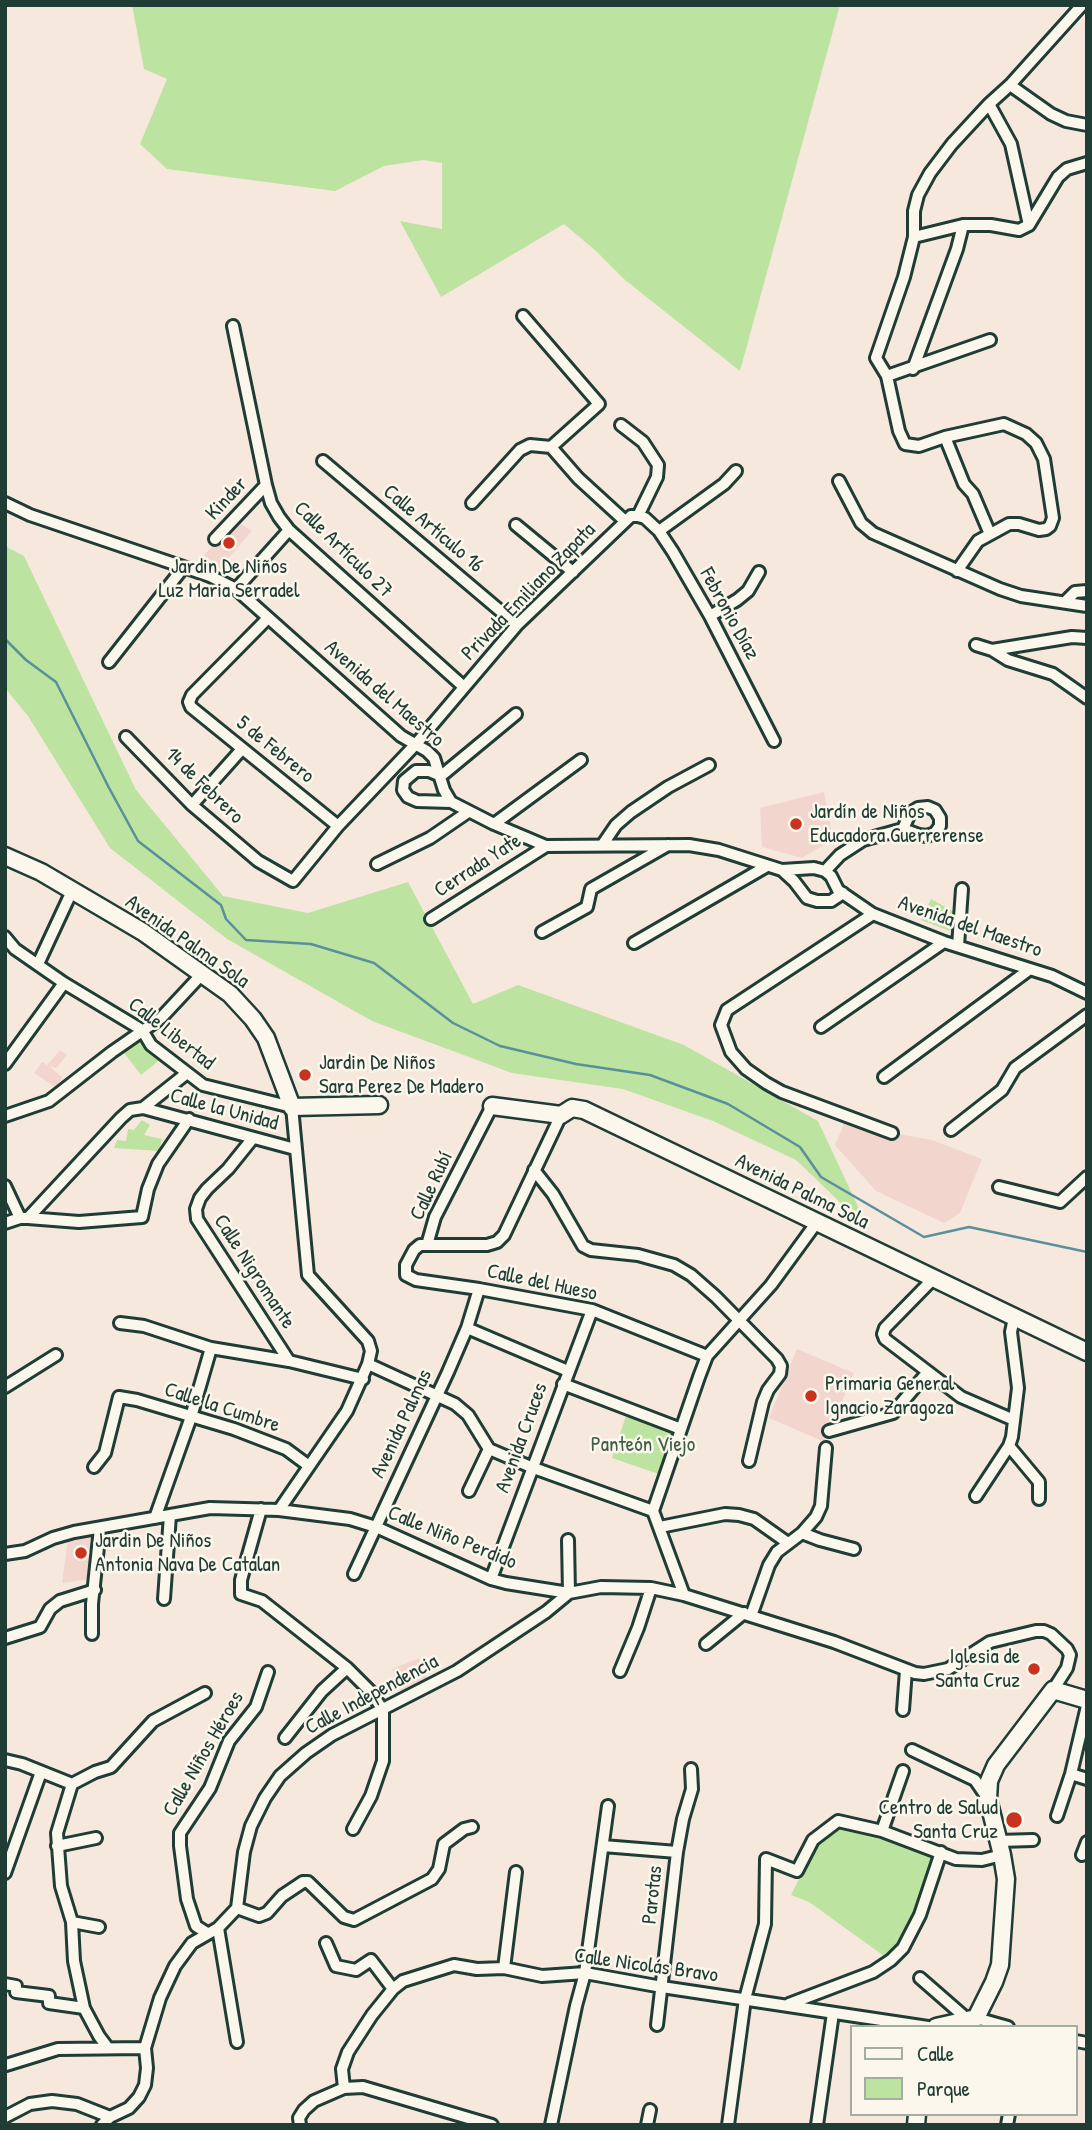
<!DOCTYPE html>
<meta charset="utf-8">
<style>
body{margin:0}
#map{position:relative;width:1092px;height:2130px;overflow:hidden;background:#f7e8de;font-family:"Patrick Hand",sans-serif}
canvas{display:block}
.frame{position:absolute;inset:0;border:7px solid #1f3d34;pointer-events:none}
.legend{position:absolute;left:850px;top:2025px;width:228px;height:91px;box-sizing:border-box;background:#fbf7ec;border:2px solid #a3ada2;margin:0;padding:9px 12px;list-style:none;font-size:21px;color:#1f3d34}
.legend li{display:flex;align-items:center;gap:14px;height:35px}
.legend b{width:35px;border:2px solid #a3ada2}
</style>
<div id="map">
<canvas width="1092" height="2130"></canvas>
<div class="frame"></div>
<ul class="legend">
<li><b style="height:9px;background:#fbf7ec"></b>Calle</li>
<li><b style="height:19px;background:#bce39f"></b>Parque</li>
</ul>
</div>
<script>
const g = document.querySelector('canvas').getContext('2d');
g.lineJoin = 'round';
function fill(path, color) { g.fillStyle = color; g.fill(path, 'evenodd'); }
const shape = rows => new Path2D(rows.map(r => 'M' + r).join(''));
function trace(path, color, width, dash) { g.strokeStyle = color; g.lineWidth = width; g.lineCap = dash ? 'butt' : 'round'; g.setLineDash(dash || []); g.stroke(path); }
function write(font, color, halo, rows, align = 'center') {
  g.font = font + ' "Patrick Hand",sans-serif'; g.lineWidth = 5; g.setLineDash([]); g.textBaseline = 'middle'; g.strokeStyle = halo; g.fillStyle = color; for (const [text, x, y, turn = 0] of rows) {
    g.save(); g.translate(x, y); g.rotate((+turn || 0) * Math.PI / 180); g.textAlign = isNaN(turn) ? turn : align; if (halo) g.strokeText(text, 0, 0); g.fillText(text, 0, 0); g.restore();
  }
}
const built = shape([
 [236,521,252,531,220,568,204,555],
 [824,792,833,840,802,858,762,847,760,808],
 [60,1050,67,1055,56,1068,49,1066,63,1078,55,1087,34,1073,42,1062,47,1065],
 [844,1124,932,1140,982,1159,960,1213,944,1223,876,1191,835,1145],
 [797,1349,854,1373,825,1442,769,1418],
 [97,1535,93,1579,62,1583,68,1538],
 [419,1658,429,1682,402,1695,392,1669]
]);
const green = shape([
 [132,5,840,5,740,371,625,280,596,251,564,224,441,297,400,221,442,229,442,163,423,160,384,166,335,191,167,169,140,144,167,79,144,69],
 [5,546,24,556,136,790,223,896,308,913,408,882,473,1004,518,985,684,1045,818,1121,869,1230,796,1160,713,1121,623,1089,512,1073,372,1021,227,939,110,848,28,716,5,688],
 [931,899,958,914,950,931,921,920],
 [138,1039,162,1058,141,1075,122,1050],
 [142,1120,150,1125,144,1135,162,1139,159,1151,114,1148,117,1140,126,1141,128,1129,134,1130],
 [626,1416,675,1434,662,1475,612,1458],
 [840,1825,883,1834,933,1852,909,1929,895,1950,884,1956,809,1902,791,1895,816,1845]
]);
const stream = shape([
 [5,639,26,660,56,682,108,786,138,841,221,905,226,919,246,940,311,944,374,963,453,1023,500,1046,576,1064,650,1075,728,1104,800,1147,821,1177,924,1237,969,1227,1087,1252]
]);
const street = shape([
 [1010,85,1051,114,1066,121,1087,125],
 [1029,225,1011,144,989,104,1010,85,1082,5],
 [914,237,963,225,991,225,1019,230,1029,225,1058,177,1067,169,1087,163],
 [523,316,599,404,551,447],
 [233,326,266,485,271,503,279,517,289,530,464,687],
 [913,369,957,249,963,225],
 [887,376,990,340],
 [621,425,643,442,658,465,657,477,638,516],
 [945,437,964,484,973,494,990,534],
 [323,461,517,625],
 [839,481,861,523,873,533,1000,589,1021,596,1087,606],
 [5,503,30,515,210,576,236,589,401,736,427,751,434,758,444,790,451,802,494,824,546,846,689,845,719,850,782,870,814,868,825,871,831,876,838,890,873,914,944,942,1052,976,1087,993],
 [472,503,520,450,530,445,551,447,578,478,625,521],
 [638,516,645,518,659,531,673,552,710,616,774,741],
 [516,525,573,572],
 [659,531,724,484,736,471],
 [215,539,266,485],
 [957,571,978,541,1009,524,1019,524,1039,530,1046,529,1050,526,1053,518,1044,459,1036,443,1026,434,1004,424,945,437,919,446,905,444,899,431,887,376,876,358,904,277,914,237,914,211,918,195,930,173,952,144,989,104],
 [236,589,289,530],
 [1065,602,1075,592,1087,591],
 [710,616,737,600,748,591,759,572],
 [268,618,192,695,189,702,191,707,338,826],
 [976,645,992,650,1008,660,1053,674,1087,698],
 [992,650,1072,637,1087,638],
 [109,662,183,568],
 [126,737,192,805,258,861,293,881,338,826,416,744,517,625,631,516,638,516],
 [451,802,417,801,408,797,403,790,404,781,416,771,429,771,441,776,516,714],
 [192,805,242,749],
 [494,824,581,760],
 [603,844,616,825,631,812,668,787,709,765],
 [377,864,430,838,468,812],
 [782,870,794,881,807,898,817,901,831,901,843,893],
 [825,871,840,855,863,840,903,829,919,835,927,836,935,833,940,826,940,818,935,810,928,807,918,808,910,813,903,829],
 [873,914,727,1010,721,1025,731,1052,746,1069,766,1083,782,1092,892,1133],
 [431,919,546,846],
 [542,932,587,907,591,889,668,845],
 [5,937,15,949,64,983,142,1030,151,1045,203,1085,292,1107,308,1275,368,1341,371,1351,368,1364,347,1411,279,1510],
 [634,943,767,866],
 [958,946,962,889],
 [38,964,72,891],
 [821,1027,944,942],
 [5,1064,64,983],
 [884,1077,1030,969],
 [492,1106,435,1217,427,1245,420,1245,414,1250,406,1265,406,1275,416,1280,479,1289,592,1310,707,1356],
 [143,1108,295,1149],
 [5,1116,49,1101,112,1052,161,1018,202,974],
 [951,1130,1002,1090,1015,1068,1087,1015],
 [253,1138,228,1169,207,1189,200,1198,196,1209,197,1219,289,1361],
 [534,1170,553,1194,583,1246,591,1250,638,1255,674,1265,691,1275,716,1297,777,1359,781,1366,780,1374,768,1390,763,1402,749,1461],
 [5,1186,20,1218],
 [999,1187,1060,1202,1087,1177],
 [28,1218,79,1222,142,1217,148,1189,158,1164,189,1119],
 [5,1223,20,1218,28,1218,121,1118,130,1110,143,1108,187,1073],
 [427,1245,487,1245,497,1242,504,1235,561,1115],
 [933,1279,885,1328,883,1334,885,1339,961,1397,1014,1420],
 [120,1323,144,1326,211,1348,289,1361,363,1379],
 [467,1328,568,1371],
 [368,1364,455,1404,468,1415,489,1449,531,1467,653,1511],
 [563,1384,681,1429],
 [5,1387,56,1355],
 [829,1431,893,1413,927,1373],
 [1009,1446,1039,1482,1039,1499],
 [94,1467,105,1453,119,1397,137,1400,234,1429,286,1449,309,1466],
 [469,1491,489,1449],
 [976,1496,1009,1446,1012,1437,1018,1388,1011,1332,1014,1318],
 [261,1509,241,1580,241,1594,262,1601,347,1668,370,1691,383,1710,383,1761,371,1796,353,1829],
 [155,1518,191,1417,211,1348],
 [660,1527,725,1514,739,1515,754,1519,788,1543],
 [802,1533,820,1540,854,1549],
 [568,1540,569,1593],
 [5,1554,25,1551,53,1538,74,1532,210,1508,279,1510,350,1519,376,1527,491,1579,506,1583,569,1593,601,1587,651,1588,684,1595,834,1642,915,1673,924,1674,948,1669,990,1642,1036,1631,1044,1631,1051,1634,1067,1649,1070,1655,1067,1668,1053,1690],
 [354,1574,448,1372,467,1328,479,1289],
 [491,1579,592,1310],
 [684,1595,653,1511,699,1377,707,1356,771,1285,817,1222],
 [164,1599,170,1515],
 [751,1616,769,1565,777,1552,802,1533,816,1517,821,1506,826,1448],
 [92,1634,92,1604,100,1528],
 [5,1638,40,1627,50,1609,60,1601,95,1590],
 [706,1644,744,1613],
 [620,1671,638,1628,651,1588],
 [903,1710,906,1670],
 [285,1738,322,1691,347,1668],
 [912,1750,975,1780,988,1799],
 [5,1760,22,1764,72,1784,95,1772,111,1767,153,1721,205,1693],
 [1071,1774,1087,1779],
 [72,1784,57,1833,61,1886,72,1922,74,1961,84,2008,99,2036,108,2048],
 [1057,1816,1071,1774,1087,1706],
 [882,1831,903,1771],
 [998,1841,1033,1840],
 [57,1846,96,1838],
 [603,1846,677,1852],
 [1082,1855,1087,1842],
 [5,1873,41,1772],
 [237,1908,259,1916,267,1913,282,1896,303,1882,308,1882,344,1917,354,1920,432,1879,439,1869,444,1844,464,1829,472,1827],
 [72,1922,99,1927],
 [218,1928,237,2042],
 [207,1933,196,1926,187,1899,180,1846,180,1833,210,1788,229,1741,256,1707,268,1672],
 [326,1943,336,1966,356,1970,371,1960,393,1989],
 [504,1968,516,1872],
 [920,1978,967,2019],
 [5,1984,16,1986,16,1992,49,1996,49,2003,84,2008],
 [789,2004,873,1972,891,1960,903,1948,920,1915,941,1852],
 [976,2018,1008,2027],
 [657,2025,677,1852,683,1819,692,1789,691,1769],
 [1076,2041,1087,2043],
 [6,2065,58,2049,145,2048],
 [344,2088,342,2069,348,2052,372,2015,393,1989,403,1981,454,1965,477,1969,504,1968,542,1976,585,1973,662,1987,928,2027],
 [5,2117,30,2104,52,2101,77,2104,110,2117],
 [102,2125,110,2117,129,2108,139,2097,145,2085,147,2068,145,2048,160,1998,175,1966,192,1943,218,1928,237,1908,244,1852,251,1826,265,1798,280,1776,306,1753,332,1735,457,1671,546,1612,569,1593],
 [300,2125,299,2118,304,2110,314,2101,344,2088,363,2087,492,2125],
 [551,2125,576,2006,585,1973,608,1806],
 [647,2125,650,2110],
 [728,2125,745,1999,765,1924,766,1859,797,1871,813,1840,838,1821,882,1831,956,1859,982,1860,1002,1855],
 [817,2125,833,2013],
 [1007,2125,1009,2114]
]);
const secondary = shape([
 [5,856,41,872,143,932,230,994,253,1019,266,1038,292,1107,379,1105],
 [492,1106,561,1115,572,1108,584,1110,1087,1352],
 [936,2027,976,2018,994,1982,1000,1965,1006,1879,1002,1855,988,1799,989,1781,996,1765,1053,1690,1087,1700],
 [916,2125,917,2114]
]);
const markers = [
 [229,543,7,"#c8321e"],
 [796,824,7,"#c8321e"],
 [305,1075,7,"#c8321e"],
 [811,1396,7,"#c8321e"],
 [81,1553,7,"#c8321e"],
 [1034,1669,7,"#c8321e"],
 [1014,1820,9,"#c8321e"]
];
const streetNames = [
 ["Kinder",227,499,-47],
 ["Calle Artículo 16",433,529,40],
 ["Calle Artículo 27",343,550,44],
 ["Privada Emiliano Zapata",529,592,-46],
 ["Febronio Díaz",729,614,61],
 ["Avenida del Maestro",384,694,41],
 ["5 de Febrero",275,750,39],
 ["14 de Febrero",204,786,44],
 ["Cerrada Yate",478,866,-33],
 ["Avenida del Maestro",970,927,19],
 ["Avenida Palma Sola",187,942,35],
 ["Calle Libertad",171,1034,38],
 ["Calle la Unidad",224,1110,15],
 ["Calle Rubí",432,1186,-65],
 ["Avenida Palma Sola",802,1192,26],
 ["Calle Nigromante",254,1272,57],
 ["Calle del Hueso",542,1283,12],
 ["Calle la Cumbre",222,1408,18],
 ["Avenida Palmas",402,1424,-65],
 ["Avenida Cruces",522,1438,-70],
 ["Calle Niño Perdido",452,1538,22],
 ["Calle Independencia",372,1695,-28],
 ["Calle Niños Héroes",204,1754,-60],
 ["Parotas",653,1895,-84],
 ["Calle Nicolás Bravo",646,1966,8]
];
const poiNames = [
 ["Jardin De Niños",229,567,"center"],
 ["Luz Maria Serradel",229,591,"center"],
 ["Jardín de Niños",810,812],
 ["Educadora Guerrerense",810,836],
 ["Jardin De Niños",319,1063],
 ["Sara Perez De Madero",319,1087],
 ["Primaria General",825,1384],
 ["Ignacio Zaragoza",825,1408],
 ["Jardin De Niños",95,1541],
 ["Antonia Nava De Catalan",95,1565],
 ["Iglesia de",1020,1657,"right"],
 ["Santa Cruz",1020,1681,"right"],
 ["Centro de Salud",998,1808,"right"],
 ["Santa Cruz",998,1832,"right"]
];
const parkNames = [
 ["Panteón Viejo",643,1445]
];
fill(built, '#f2d6cd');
fill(green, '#bce39f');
trace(stream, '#5a909c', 2.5);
trace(street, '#1f3d34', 16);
trace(secondary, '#1f3d34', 21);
trace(street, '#fbf7ec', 10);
trace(secondary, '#fbf7ec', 16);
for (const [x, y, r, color] of markers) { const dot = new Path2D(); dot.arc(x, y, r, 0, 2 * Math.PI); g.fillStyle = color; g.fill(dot); trace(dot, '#fbf7ec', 2.5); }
write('21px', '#1f3d34', '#fbf7ec', streetNames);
write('21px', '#1f3d34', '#fbf7ec', poiNames, 'left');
write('21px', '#3e5e49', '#fbf7ec', parkNames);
</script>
